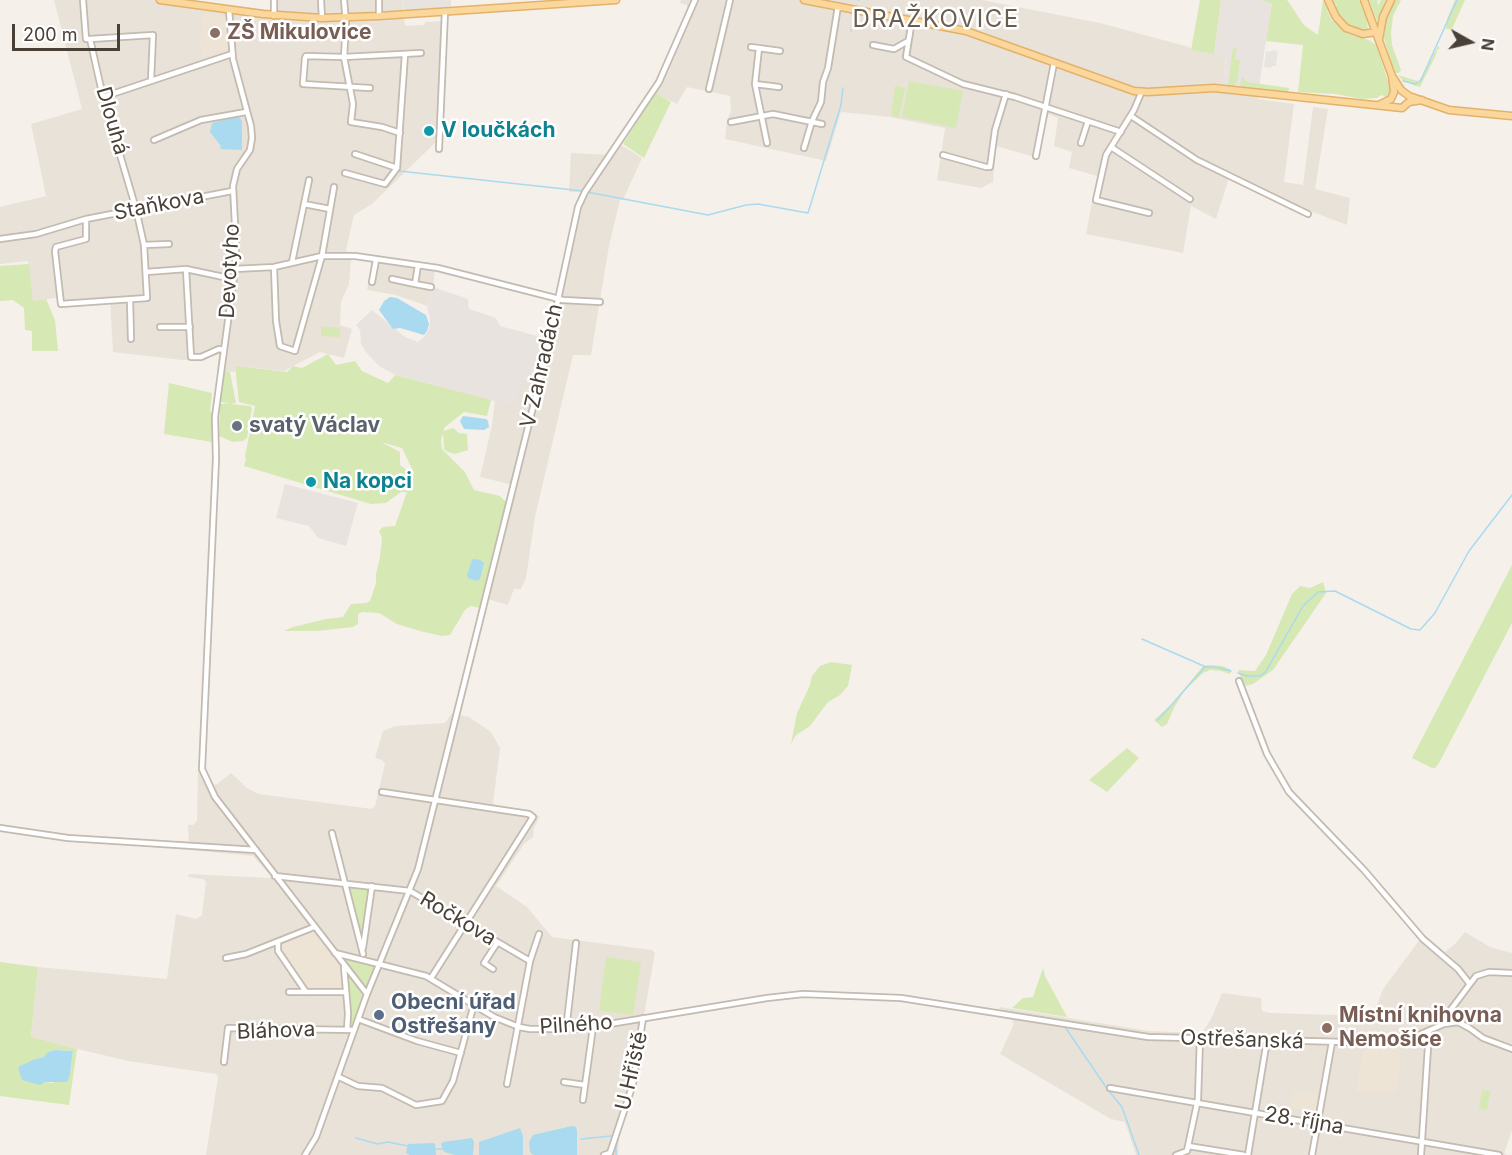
<!DOCTYPE html>
<meta charset="utf-8">
<style>
body{margin:0}
#map{position:relative;width:1512px;height:1155px;overflow:hidden;background:#f5f1ea;font-family:Inter,sans-serif}
canvas{display:block}
.north{position:absolute;left:1440px;top:12px;width:60px;height:60px;-webkit-text-stroke:4px #fff;paint-order:stroke;rotate:98deg;font-size:16px;font-weight:700;line-height:24px;text-align:center;color:#494138}
.north::after{content:'';display:block;margin:auto;width:21px;height:27px;background:#494138;clip-path:polygon(50% 0,100% 100%,50% 72%,0 100%)}
.scale{position:absolute;left:12px;top:24px;width:108px;height:27px;box-sizing:border-box;border:3px solid #494138;border-top:0;padding-left:8px;font-size:18px;line-height:21px;white-space:nowrap;color:#494138;-webkit-text-stroke:4px #fff;paint-order:stroke}
</style>
<div id="map">
<canvas width="1512" height="1155"></canvas>
<div class="north">N</div>
<div class="scale">200 m</div>
</div>
<script>
const g = document.querySelector('canvas').getContext('2d');
g.lineJoin = 'round';
function fill(path, color) { g.fillStyle = color; g.fill(path, 'evenodd'); }
const shape = rows => new Path2D(rows.map(r => 'M' + r).join(''));
function trace(path, color, width, dash) { g.strokeStyle = color; g.lineWidth = width; g.lineCap = dash ? 'butt' : 'round'; g.setLineDash(dash || []); g.stroke(path); }
function write(font, color, halo, rows, align = 'center') {
  g.font = font + ' Inter,sans-serif'; g.lineWidth = 5; g.setLineDash([]); g.textBaseline = 'middle'; g.strokeStyle = halo; g.fillStyle = color; for (const [text, x, y, turn = 0] of rows) {
    g.save(); g.translate(x, y); g.rotate((+turn || 0) * Math.PI / 180); g.textAlign = isNaN(turn) ? turn : align; if (halo) g.strokeText(text, 0, 0); g.fillText(text, 0, 0); g.restore();
  }
}
const residential = shape([
 [54,0,193,0,269,10,271,7,272,0,402,0,405,26,424,25,425,22,443,21,437,141,372,204,354,215,346,250,351,259,349,284,341,302,340,325,352,329,344,358,320,352,284,371,237,366,234,372,217,371,219,354,202,360,182,360,113,352,110,300,63,302,62,297,33,301,28,261,0,264,0,207,46,196,31,124,82,109],
 [681,0,982,0,1100,23,1189,47,1191,50,1226,56,1223,85,1259,87,1258,99,1294,104,1284,182,1303,185,1313,107,1328,109,1315,189,1350,198,1347,225,1297,206,1231,172,1216,219,1191,206,1183,253,1086,234,1097,176,1069,168,1072,152,1054,146,1058,118,1048,114,1038,158,996,146,993,182,981,188,937,180,945,128,890,117,841,112,826,161,725,139,727,121,731,111,730,96,687,87,677,104,650,90,660,72,687,10,687,5,680,3],
 [621,145,642,158,623,200,620,200,609,246,591,355,573,355,535,517,526,578,521,589,514,589,508,605,488,599,517,486,480,477,492,425,495,400,505,401,518,390,520,381,524,378,542,382,581,209,589,192,569,192,571,153,613,155],
 [372,261,435,269,433,287,427,306,396,295,367,290],
 [452,713,469,717,475,721,491,732,500,748,493,804,540,816,534,828,533,837,524,844,496,886,527,907,552,937,652,950,655,953,644,1015,645,1021,641,1053,631,1099,620,1128,618,1155,206,1155,218,1077,216,1074,128,1061,31,1038,38,967,167,979,176,914,196,919,202,915,206,882,203,879,188,877,189,874,270,878,271,876,253,856,189,850,188,825,193,825,197,821,198,765,205,767,213,785,217,784,231,773,247,788,259,794,372,809,375,806,385,764,382,760,375,758,383,731,395,726,445,723],
 [1465,932,1490,947,1512,953,1512,1130,1504,1154,1508,1155,1136,1155,1125,1122,1111,1119,1000,1054,1014,1024,1012,1020,997,1017,1000,1007,1149,1031,1176,1032,1203,1032,1212,1017,1222,993,1261,998,1262,1011,1271,1013,1368,1016,1378,1002,1383,989,1424,934,1445,952,1455,944]
]);
const industrial = shape([
 [402,0,451,0,451,7,404,10],
 [1221,0,1258,0,1272,2,1259,87,1223,85,1226,57,1214,55],
 [433,287,468,299,469,309,496,318,500,326,545,338,534,380,524,378,520,381,515,404,489,400,396,375,380,367,366,352,361,344,360,330,356,325,372,310,405,337,418,342,425,336,429,329,430,320,427,306],
 [285,484,358,503,346,546,318,538,309,526,276,518]
]);
const education = shape([
 [201,12,225,17,229,49,203,57,202,59,199,37,203,36],
 [312,930,342,969,344,990,306,990,280,953,280,943],
 [1402,1045,1397,1091,1356,1092,1364,1047],
 [1294,1090,1316,1094,1316,1095,1319,1096,1316,1111,1290,1107]
]);
const green = shape([
 [1200,0,1221,0,1214,54,1191,50],
 [1259,0,1287,0,1304,25,1318,35,1323,0,1332,21,1334,21,1348,34,1369,40,1376,45,1388,81,1390,89,1389,94,1386,97,1381,95,1377,98,1362,99,1335,94,1298,92,1303,45,1266,41,1272,3],
 [1331,0,1359,0,1367,21,1368,30,1358,30,1345,23,1336,11,1335,8,1337,4,1334,5],
 [1369,0,1380,0,1377,1,1378,5,1381,0,1386,0,1377,21],
 [1396,0,1401,0,1393,16,1391,33,1392,45,1401,70,1399,73,1396,73,1391,61,1383,35,1387,15],
 [1455,0,1465,0,1452,29,1446,29,1447,19],
 [1438,46,1440,48,1437,50,1436,55,1420,87,1413,85,1412,82,1404,82,1398,75,1417,81,1418,83],
 [1233,48,1237,48,1235,59,1240,60,1237,82,1233,86,1228,86],
 [1242,77,1247,82,1289,88,1288,93,1243,88,1240,84],
 [909,81,963,91,956,128,902,117],
 [895,86,905,88,899,117,891,116],
 [655,92,671,102,644,158,623,144],
 [29,264,33,301,46,299,55,320,58,351,32,351,32,331,25,330,24,308,13,300,0,301,0,266],
 [321,326,340,328,340,337,321,336],
 [328,354,336,365,355,361,362,371,388,383,395,375,491,400,487,416,464,412,444,428,444,431,453,428,459,433,467,434,468,450,455,454,448,452,444,449,443,433,441,440,442,449,465,472,474,490,500,496,506,502,480,608,470,606,465,610,450,635,442,636,420,631,397,624,379,613,362,612,358,614,358,624,353,627,317,631,284,631,293,627,326,619,343,617,351,604,366,603,370,601,376,583,376,574,380,557,382,538,379,531,383,527,395,526,407,492,401,492,386,503,371,504,244,466,246,459,245,456,255,406,239,402,235,367,237,366,287,372,293,366,302,368],
 [381,442,402,448,414,473,413,475,400,465,400,452],
 [223,371,230,372,236,403,231,404,250,406,252,408,247,438,243,441,233,442,219,436,220,404,230,403,219,402],
 [169,383,212,393,210,411,212,412,212,442,164,434],
 [1512,565,1512,623,1439,763,1435,768,1432,768,1412,758],
 [1323,582,1326,593,1273,670,1253,684,1245,686,1245,688,1238,670,1255,671,1266,655,1292,594,1300,586,1310,588],
 [831,662,852,665,848,686,840,695,828,702,810,726,796,735,791,744,797,713,810,685,812,676,820,666],
 [1208,665,1223,666,1231,670,1230,674,1221,671,1210,670,1203,673,1185,690,1175,706,1167,724,1162,727,1154,720,1172,704,1203,666],
 [1127,748,1139,758,1107,792,1089,780],
 [350,886,370,887,363,944,348,889],
 [606,957,641,962,633,1015,599,1011],
 [349,959,374,966,365,987,345,961],
 [0,962,38,967,31,1037,77,1049,69,1105,0,1096],
 [55,1050,73,1051,70,1074,52,1083,45,1082,35,1059,45,1057,48,1052],
 [1043,968,1045,976,1067,1017,1012,1008,1023,998,1033,997],
 [346,973,360,991,362,997,352,1028,348,1028],
 [1482,1090,1490,1091,1487,1110,1479,1109]
]);
const parking = shape([
 [1272,50,1278,51,1276,66,1272,66,1271,68,1264,67,1266,51,1271,52]
]);
const water = shape([
 [236,117,240,118,242,121,242,150,220,149,221,146,210,132,212,123],
 [390,297,397,298,426,315,429,324,427,331,424,335,400,328,393,329,379,310,384,301],
 [463,416,486,419,488,421,489,427,484,430,464,429,460,421],
 [474,559,480,560,484,563,480,579,477,581,468,578,467,575,472,560],
 [55,1050,73,1051,70,1074,67,1082,45,1082,40,1085,22,1080,18,1067,35,1059,44,1057,48,1052],
 [572,1126,576,1127,577,1131,577,1155,533,1155,530,1152,529,1142,533,1135],
 [520,1128,523,1136,523,1155,479,1155,479,1142],
 [472,1138,474,1142,473,1155,455,1155,444,1152,441,1144,443,1142],
 [433,1143,435,1144,436,1155,410,1155,406,1153,408,1144]
]);
const stream = shape([
 [858,0,859,0],
 [851,31,851,30],
 [1403,81,1415,84,1421,80,1457,0],
 [399,171,583,191],
 [587,192,708,215,746,205,758,204,808,213,841,105,843,88],
 [1142,639,1206,667,1215,667,1231,671],
 [1238,673,1247,676,1259,676,1265,673,1303,606,1318,592,1335,591,1411,629,1420,630,1435,613,1469,551,1512,495],
 [1158,720,1205,667],
 [1065,1027,1108,1090,1122,1107,1139,1155],
 [356,1138,378,1144,388,1142,408,1146],
 [581,1139,611,1136],
 [616,1142,616,1155],
 [434,1149,444,1149]
]);
const minor = shape([
 [83,0,86,39,90,39,103,97,136,209,144,245,147,298,61,304,55,251,56,247,86,239,86,219],
 [321,0,322,18],
 [344,0,346,23,344,57,353,104,351,122,382,127,400,133],
 [379,0,379,16],
 [229,10,233,59,251,126,252,138,250,150,237,169,233,186,236,244,235,269,215,417,216,459,202,769,215,797,367,994],
 [274,16,274,0],
 [912,20,906,57,963,84,1015,97,1121,132],
 [90,39,153,35,151,80],
 [873,45,894,49,908,41],
 [751,47,780,51],
 [759,48,755,84,767,143],
 [755,84,779,87],
 [370,88,303,84,305,58,306,56,344,57,421,53],
 [709,89,730,0],
 [1142,91,1134,110,1106,155,1096,200,1149,213],
 [103,97,232,54],
 [1131,116,1197,160,1308,214],
 [731,122,773,114,822,124],
 [154,140,201,120,246,112],
 [1081,143,1088,121],
 [1111,147,1190,199],
 [804,148,812,121,821,102,823,82,828,68,838,6],
 [439,149,445,11],
 [355,154,397,168],
 [943,155,986,167,990,167,995,130,1006,94],
 [1036,156,1054,63],
 [345,173,385,184,397,168,405,54],
 [304,204,330,209],
 [0,239,36,234,86,219,232,191],
 [144,245,169,244],
 [292,262,309,180],
 [418,265,415,284,431,287],
 [274,267,276,321,280,346,295,351,322,256,334,187],
 [186,269,191,357,201,357,219,349,224,350],
 [235,269,274,267,322,256,355,256,438,268,563,300,600,302],
 [146,272,186,269,233,279],
 [392,279,415,284],
 [372,282,376,260],
 [130,300,131,339],
 [160,327,190,327],
 [1239,681,1267,754,1289,792,1364,870,1423,939,1458,969,1469,983],
 [382,792,529,814,533,817,431,978],
 [0,828,68,838,256,850],
 [332,833,363,954],
 [275,876,410,891,530,961],
 [278,942,278,951,306,992],
 [363,948,372,886],
 [335,953,426,976,494,1017,519,1027,530,1029,579,1029,767,998,803,994,901,998,1148,1037,1385,1043,1414,1037,1444,1024,1458,1022,1469,1028],
 [226,958,246,954,314,927],
 [344,967,348,1013,347,1030],
 [493,969,484,963,497,943],
 [289,992,346,992],
 [1447,1014,1452,1014,1462,1021],
 [358,1019,417,1041,461,1053],
 [1440,1024,1476,976,1489,972,1512,973],
 [1468,1027,1483,1038,1512,1049],
 [566,1030,576,943],
 [224,1062,228,1028,354,1030],
 [339,1077,358,1086,382,1088,416,1105,442,1101,453,1081,474,1004],
 [564,1082,585,1085],
 [507,1084,530,961,539,934],
 [1110,1088,1499,1155],
 [583,1100,593,1027],
 [1188,1146,1198,1099,1200,1038],
 [305,1155,316,1137,367,994,418,869,546,355,578,207,585,192,659,82,695,0],
 [604,1155,610,1153,633,1084,643,1018],
 [1176,1155,1187,1151,1188,1146,1244,1155],
 [1248,1155,1267,1040],
 [1312,1155,1332,1042],
 [1421,1155,1429,1031]
]);
const major = shape([
 [160,0,263,14,322,18,379,16,616,0],
 [804,0,966,31,1134,91,1148,92,1214,88,1402,108,1409,102,1422,100],
 [1328,0,1336,17,1346,28,1363,34,1376,32],
 [1364,0,1392,76,1394,92,1391,99,1379,105],
 [1379,39,1383,17,1391,0],
 [1392,76,1401,90,1409,96,1449,110,1512,116]
]);
const markers = [
 [215,33,6,"#8d6e63"],
 [429,131,6,"#0f9aa8"],
 [237,426,6,"#6b7280"],
 [311,482,6,"#0f9aa8"],
 [379,1015,6,"#5c6f8a"],
 [1327,1028,6,"#8d6e63"]
];
const educationNames = [
 ["ZŠ Mikulovice",227,33],
 ["Místní knihovna",1339,1016],
 ["Nemošice",1339,1040]
];
const streetNames = [
 ["Dlouhá",112,121,74],
 ["Staňkova",159,205,-11],
 ["Devotyho",230,271,-87],
 ["V Zahradách",542,366,-77],
 ["Ročkova",458,919,31],
 ["Pilného",576,1025,-4],
 ["Bláhova",276,1031,-2],
 ["Ostřešanská",1242,1040,2],
 ["U Hřiště",632,1071,-77],
 ["28. října",1304,1121,10]
];
const cultureNames = [
 ["V loučkách",441,131],
 ["Na kopci",323,482]
];
const worshipNames = [
 ["svatý Václav",249,426]
];
const serviceNames = [
 ["Obecní úřad",391,1003],
 ["Ostřešany",391,1027]
];
const quarterNames = [
 ["DRAŽKOVICE",936,20]
];
fill(residential, '#e9e2d9');
fill(industrial, '#e8e3df');
fill(education, '#ede4d5');
fill(green, '#d6e8b4');
fill(parking, '#e7e4e2');
fill(water, '#a9daef');
trace(stream, '#a9daef', 1.5);
trace(minor, '#c3bab0', 8);
trace(major, '#e2b26b', 9);
trace(minor, '#fff', 4.5);
trace(major, '#fcd79c', 6);
for (const [x, y, r, color] of markers) { const dot = new Path2D(); dot.arc(x, y, r, 0, 2 * Math.PI); g.fillStyle = color; g.fill(dot); trace(dot, '#fff', 2); }
write('bold 21px', '#785e54', '#fff', educationNames, 'left');
write('21px', '#494138', '#fff', streetNames);
write('bold 21px', '#0d838f', '#fff', cultureNames, 'left');
write('bold 21px', '#5b616d', '#fff', worshipNames, 'left');
write('bold 21px', '#4e5e75', '#fff', serviceNames, 'left');
g.letterSpacing = '1.5px';
write('24px', '#6b5e50', '#fff', quarterNames);
g.letterSpacing = '0px';
</script>
